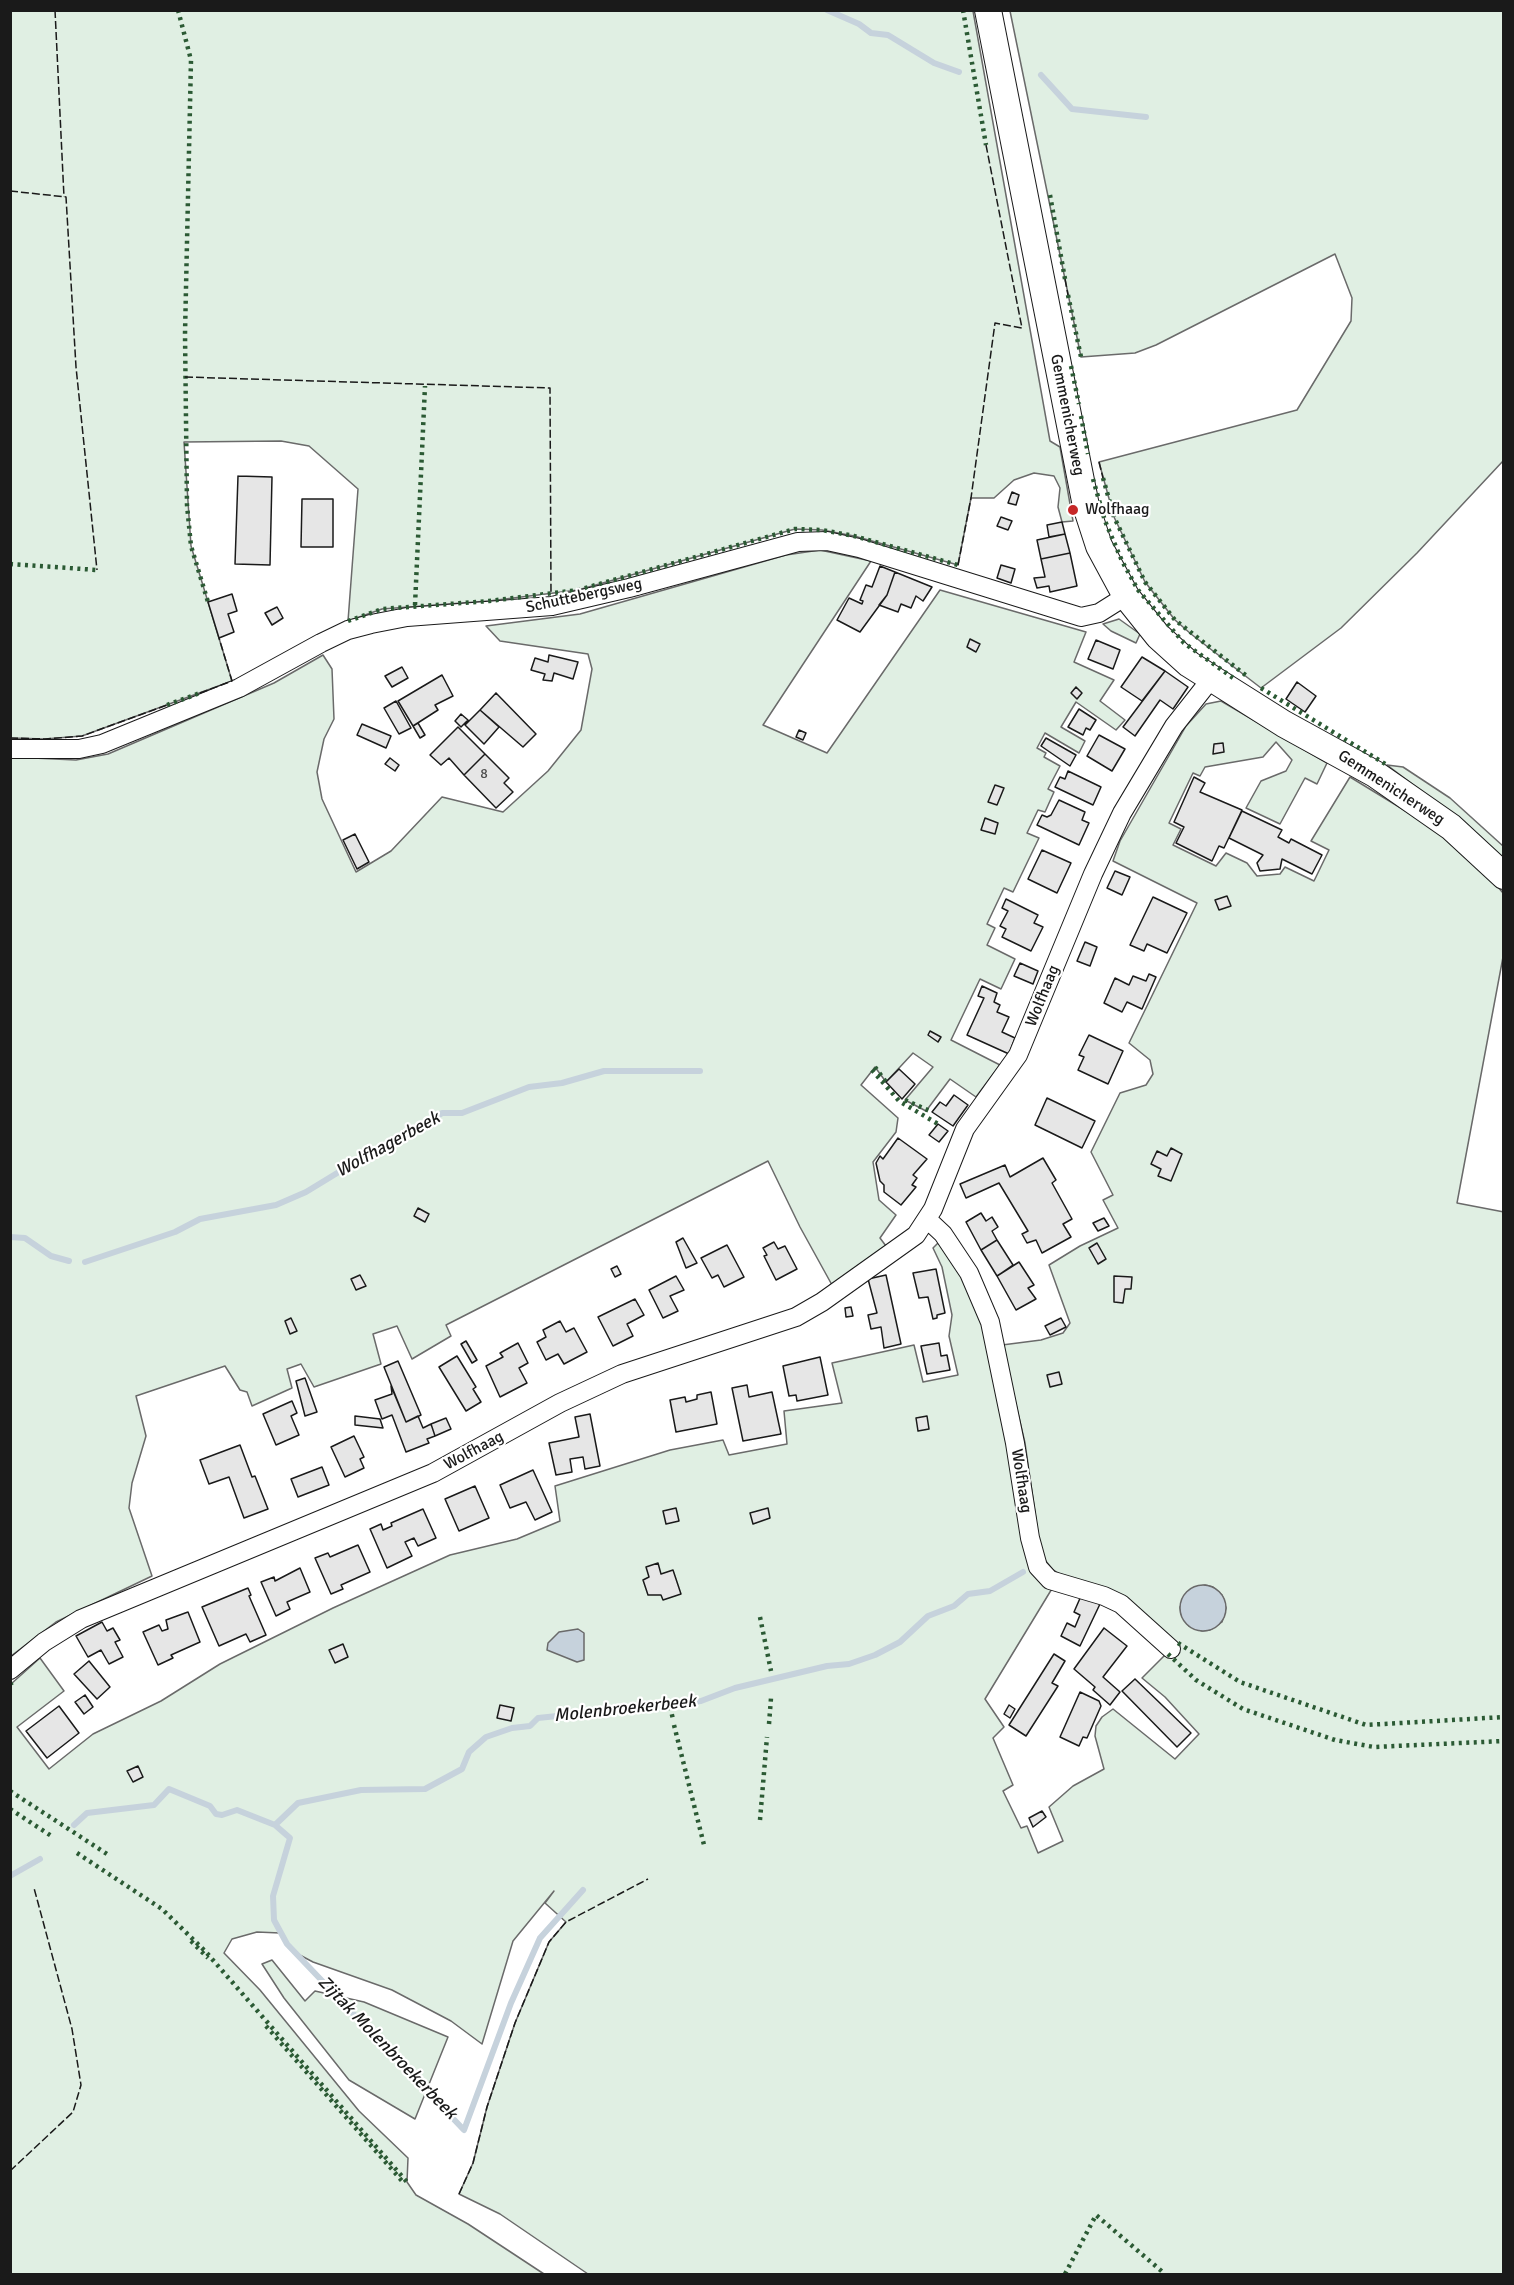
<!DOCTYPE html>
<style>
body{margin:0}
#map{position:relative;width:1514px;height:2285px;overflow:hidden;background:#fff;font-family:Signika,sans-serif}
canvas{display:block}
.frame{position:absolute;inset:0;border:12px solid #1a1a1a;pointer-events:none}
</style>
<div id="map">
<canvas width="1514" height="2285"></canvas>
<div class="frame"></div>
</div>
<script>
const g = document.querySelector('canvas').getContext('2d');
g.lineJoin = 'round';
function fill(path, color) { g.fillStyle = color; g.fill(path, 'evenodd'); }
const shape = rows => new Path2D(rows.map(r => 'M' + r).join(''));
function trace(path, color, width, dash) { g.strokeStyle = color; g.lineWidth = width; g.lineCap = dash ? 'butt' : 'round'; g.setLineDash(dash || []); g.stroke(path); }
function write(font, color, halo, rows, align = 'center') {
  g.font = font + ' Signika,sans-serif'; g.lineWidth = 4.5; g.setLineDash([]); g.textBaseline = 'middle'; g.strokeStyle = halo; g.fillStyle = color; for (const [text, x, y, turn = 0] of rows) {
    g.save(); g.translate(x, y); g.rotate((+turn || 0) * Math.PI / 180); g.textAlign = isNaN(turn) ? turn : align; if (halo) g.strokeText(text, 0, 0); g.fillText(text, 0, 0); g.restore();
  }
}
const green = shape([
 [11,11,973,11,1050,441,1060,447,1073,521,1062,522,1058,507,1060,488,1054,476,1034,473,1014,480,994,498,971,498,958,565,854,536,822,530,795,529,578,590,489,601,382,609,348,621,358,489,309,446,281,441,184,442,191,546,232,681,82,736,45,739,11,738,11,11],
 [1010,11,1503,11,1503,461,1417,553,1341,628,1261,688,1191,634,1175,620,1145,582,1114,517,1099,462,1297,410,1351,321,1352,298,1335,254,1156,345,1135,353,1081,357,1010,11],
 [820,550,871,561,763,725,827,753,940,590,1086,632,1074,662,1114,680,1100,701,1125,720,1116,730,1076,702,1061,727,1085,741,1079,753,1045,733,1037,748,1046,753,1044,757,1060,766,1048,789,1054,792,1045,812,1038,810,1027,833,1039,838,1013,892,1004,888,987,924,995,928,987,945,1015,959,1001,989,980,979,951,1040,1000,1065,976,1097,950,1079,926,1111,905,1100,933,1067,913,1053,886,1082,875,1067,861,1085,898,1118,896,1132,873,1162,879,1200,896,1215,880,1238,886,1246,832,1285,800,1227,768,1161,446,1325,451,1336,412,1359,397,1326,373,1334,381,1364,314,1387,301,1364,287,1369,292,1388,252,1406,247,1392,240,1390,225,1366,136,1396,146,1436,132,1483,129,1508,152,1576,56,1622,11,1656,11,757,76,760,108,754,274,683,323,655,332,669,334,719,324,739,317,772,322,799,356,872,391,851,442,797,503,812,548,771,581,730,592,669,588,654,500,641,486,626,580,614,786,555,820,550],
 [1119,619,1140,634,1136,643,1111,631,1103,624,1119,619],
 [1221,701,1327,763,1317,784,1305,778,1280,824,1246,808,1261,781,1286,771,1292,760,1276,742,1263,757,1205,767,1200,776,1193,773,1169,823,1181,829,1173,845,1216,866,1226,853,1247,863,1257,876,1280,874,1285,867,1314,881,1329,850,1311,841,1350,777,1445,835,1483,869,1503,893,1503,957,1457,1203,1504,1212,1503,2274,588,2274,500,2214,459,2194,473,2163,487,2107,515,2023,549,1942,566,1922,545,1903,554,1891,513,1941,482,2044,451,2021,392,1990,313,1962,294,1952,280,1933,257,1932,232,1939,224,1953,260,1990,359,2111,408,2158,407,2182,416,2195,468,2224,544,2274,11,2274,11,1684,40,1658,64,1691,17,1727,49,1769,93,1734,161,1701,220,1664,333,1608,450,1555,517,1539,560,1521,555,1486,670,1450,723,1440,729,1455,787,1444,784,1411,842,1403,832,1363,914,1345,923,1382,958,1375,949,1336,952,1315,942,1267,933,1248,940,1241,962,1273,980,1307,1000,1397,1023,1536,1034,1571,1041,1582,1053,1587,985,1699,1004,1727,993,1738,1013,1785,1003,1791,1021,1828,1027,1826,1038,1853,1063,1841,1049,1807,1073,1786,1104,1769,1095,1736,1096,1726,1102,1717,1113,1709,1175,1759,1199,1734,1165,1697,1142,1678,1177,1643,1113,1593,1063,1576,1053,1570,1041,1555,1025,1443,1002,1345,1041,1340,1063,1333,1070,1323,1049,1265,1080,1246,1118,1228,1103,1200,1113,1195,1091,1152,1120,1093,1146,1085,1153,1074,1150,1060,1129,1043,1197,903,1113,861,1120,841,1186,726,1206,704,1221,701],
 [1205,1585,1213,1587,1222,1595,1226,1608,1222,1622,1210,1630,1202,1631,1189,1626,1181,1614,1180,1607,1186,1594,1191,1589,1205,1585],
 [1387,765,1403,767,1450,798,1503,846,1503,861,1464,823,1387,765],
 [272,1960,305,2001,315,1991,364,2002,448,2037,415,2119,349,2080,284,1998,262,1964,272,1960]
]);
const water = shape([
 '1180 1608a23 23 0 1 1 46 0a23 23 0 1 1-46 0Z',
 [578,1629,584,1633,584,1660,577,1662,547,1650,548,1643,559,1632,578,1629]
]);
const stream = shape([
 [827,10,859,24,871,33,888,35,934,63,959,72],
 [1041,75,1072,109,1146,117],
 [10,1237,25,1238,51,1256,69,1261],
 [85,1262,175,1232,200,1219,276,1205,306,1192,370,1153,414,1133,442,1113,462,1113,529,1087,562,1083,604,1071,700,1071],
 [74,1825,87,1813,154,1805,169,1789,210,1806,216,1814,222,1815,237,1810,275,1825,298,1803,361,1790,425,1789,462,1769,469,1752,486,1737,512,1728,530,1726,538,1718,701,1701,735,1688,827,1666,849,1664,875,1655,900,1642,928,1616,954,1606,968,1594,990,1591,1023,1572],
 [275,1825,290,1838,273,1896,274,1920,287,1944,464,2130,511,2003,540,1938,583,1890],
 [10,1876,40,1859]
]);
const building = shape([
 [238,476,272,477,270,565,235,564,238,476],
 [1012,492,1019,495,1016,505,1008,503,1012,492],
 [302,499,333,499,333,547,301,547,302,499],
 [1001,517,1012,521,1008,530,997,526,1001,517],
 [1062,522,1065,534,1049,537,1047,525,1062,522],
 [1065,534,1070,553,1041,559,1037,540,1065,534],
 [1070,553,1077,586,1050,592,1049,586,1037,588,1034,578,1045,577,1041,559,1070,553],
 [1001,565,1015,569,1011,583,997,578,1001,565],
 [880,566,895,572,887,595,860,632,837,620,849,598,862,604,863,601,860,600,866,585,872,587,880,566],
 [895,572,932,587,923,601,916,596,911,608,901,604,898,612,879,605,887,595,895,572],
 [232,594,237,611,228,614,234,632,219,638,208,602,232,594],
 [277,607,283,618,272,625,265,613,277,607],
 [970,639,980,644,976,652,967,647,970,639],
 [1096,640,1120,650,1113,669,1088,659,1096,640],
 [549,655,578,662,573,679,554,673,552,681,543,680,545,674,531,670,535,658,548,662,549,655],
 [1142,657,1165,671,1142,701,1121,687,1142,657],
 [402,667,408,678,392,687,385,676,402,667],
 [1165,671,1188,687,1173,709,1160,700,1135,736,1123,727,1165,671],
 [442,675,453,696,435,705,438,710,413,726,398,701,442,675],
 [1297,682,1316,696,1305,712,1286,699,1297,682],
 [1076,687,1082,693,1077,699,1071,693,1076,687],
 [496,693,536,734,523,747,480,710,496,693],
 [396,701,411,728,399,734,384,708,396,701],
 [1079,709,1096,720,1090,730,1086,728,1083,735,1068,727,1079,709],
 [480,710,499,727,484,744,465,725,480,710],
 [461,714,468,720,461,727,455,721,461,714],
 [418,723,425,735,420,738,413,726,418,723],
 [362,724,391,736,386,748,357,735,362,724],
 [458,727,485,754,464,775,449,758,441,765,430,755,458,727],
 [799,730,806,733,803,740,796,737,799,730],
 [1099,735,1125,749,1112,771,1087,756,1099,735],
 [1046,738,1076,755,1070,766,1041,746,1046,738],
 [1223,743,1224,752,1213,754,1214,744,1223,743],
 [485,754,509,778,504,783,513,792,496,808,464,775,485,754],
 [390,758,399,765,395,771,385,764,390,758],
 [1068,771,1101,787,1093,805,1055,787,1060,777,1065,779,1068,771],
 [1194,777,1205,783,1200,792,1242,810,1224,848,1219,846,1212,861,1176,843,1184,827,1174,822,1194,777],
 [995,785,1004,788,997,805,988,802,995,785],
 [1059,800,1085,812,1082,820,1089,823,1079,845,1037,825,1042,815,1047,817,1051,815,1059,800],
 [1242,811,1282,830,1278,837,1289,843,1291,839,1322,855,1312,874,1282,859,1280,869,1260,871,1257,863,1263,855,1229,838,1242,811],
 [985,818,998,823,995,834,981,830,985,818],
 [355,834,369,862,357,869,343,840,355,834],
 [1042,850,1071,863,1057,893,1028,879,1042,850],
 [1115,871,1130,877,1122,895,1107,888,1115,871],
 [1227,896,1231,906,1219,910,1215,900,1227,896],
 [1153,897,1187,913,1167,953,1147,944,1144,951,1130,945,1153,897],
 [1006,899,1038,915,1034,923,1043,927,1031,951,1002,937,1006,929,1000,926,1008,911,1002,908,1006,899],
 [1085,942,1097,947,1090,966,1077,961,1085,942],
 [1020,963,1038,971,1033,984,1014,976,1020,963],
 [1149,974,1156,977,1142,1009,1127,1002,1122,1012,1104,1003,1115,978,1129,985,1133,976,1146,981,1149,974],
 [982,986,997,993,994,1002,1000,1005,997,1012,1009,1017,1002,1032,1015,1038,1009,1054,967,1035,984,998,978,996,982,986],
 [930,1031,941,1037,938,1042,928,1035,930,1031],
 [1089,1035,1123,1051,1108,1084,1078,1070,1084,1057,1079,1055,1089,1035],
 [899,1069,915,1084,902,1099,886,1082,899,1069],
 [954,1095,968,1105,953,1126,932,1112,940,1102,946,1106,954,1095],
 [1047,1098,1095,1121,1082,1148,1035,1125,1047,1098],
 [938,1124,948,1131,939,1142,929,1135,938,1124],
 [898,1138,927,1159,913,1175,917,1178,912,1185,916,1187,901,1205,884,1192,884,1185,880,1181,876,1163,880,1156,883,1159,898,1138],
 [1171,1148,1182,1154,1171,1181,1158,1176,1161,1169,1151,1164,1157,1151,1167,1156,1171,1148],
 [1043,1158,1056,1180,1052,1183,1072,1219,1063,1224,1071,1237,1042,1253,1036,1240,1027,1243,1022,1234,1028,1231,999,1183,966,1198,960,1184,1005,1165,1010,1177,1043,1158],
 [418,1208,429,1214,425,1222,414,1216,418,1208],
 [981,1213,986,1221,992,1217,998,1227,992,1231,997,1240,981,1250,966,1222,981,1213],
 [1104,1218,1109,1226,1098,1231,1093,1223,1104,1218],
 [683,1238,697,1263,686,1268,676,1242,683,1238],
 [997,1240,1013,1265,997,1276,981,1250,997,1240],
 [774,1242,778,1249,785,1246,797,1269,776,1280,764,1256,767,1255,763,1248,774,1242],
 [1097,1243,1106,1259,1098,1264,1089,1248,1097,1243],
 [727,1245,744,1277,724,1287,718,1275,712,1278,701,1258,727,1245],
 [1019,1262,1034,1285,1028,1288,1036,1299,1016,1310,997,1276,1019,1262],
 [617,1266,621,1274,615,1277,611,1269,617,1266],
 [936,1269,945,1313,937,1315,937,1318,933,1319,928,1297,919,1298,913,1273,936,1269],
 [360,1275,366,1286,356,1290,351,1279,360,1275],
 [886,1275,901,1344,884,1348,881,1327,871,1329,868,1315,877,1313,868,1279,886,1275],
 [676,1276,684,1290,670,1296,678,1311,663,1318,649,1290,676,1276],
 [1114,1276,1132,1277,1131,1289,1125,1289,1123,1303,1114,1302,1114,1276],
 [635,1299,644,1315,627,1324,633,1336,613,1346,598,1317,635,1299],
 [851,1307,853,1316,846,1317,845,1308,851,1307],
 [291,1318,297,1331,290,1334,285,1321,291,1318],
 [1061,1318,1066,1327,1050,1335,1045,1326,1061,1318],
 [560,1321,566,1332,574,1328,587,1352,564,1364,558,1354,546,1360,537,1342,546,1337,543,1330,560,1321],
 [466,1341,477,1360,472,1363,461,1344,466,1341],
 [518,1343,528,1363,519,1368,527,1383,500,1397,486,1366,503,1357,500,1353,518,1343],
 [939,1343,941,1356,947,1355,950,1370,927,1374,921,1346,939,1343],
 [457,1356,476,1387,473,1389,481,1402,466,1411,439,1367,457,1356],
 [820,1357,828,1395,797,1401,796,1395,789,1396,783,1366,820,1357],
 [398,1361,421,1415,406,1422,384,1367,398,1361],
 [1059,1372,1062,1384,1050,1387,1047,1375,1059,1372],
 [305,1378,317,1412,305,1416,296,1381,305,1378],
 [747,1385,749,1397,772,1392,781,1434,743,1441,732,1388,747,1385],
 [391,1386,406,1422,418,1416,423,1428,431,1424,435,1436,427,1439,429,1443,406,1452,392,1415,382,1419,375,1400,392,1394,391,1386],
 [711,1392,717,1424,676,1432,670,1400,685,1397,686,1402,697,1399,697,1395,711,1392],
 [292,1401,297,1413,291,1416,299,1435,276,1445,263,1414,292,1401],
 [590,1414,600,1466,585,1469,583,1457,570,1459,572,1472,556,1475,549,1443,579,1437,575,1417,590,1414],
 [355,1416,380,1419,383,1428,355,1425,355,1416],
 [927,1416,929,1429,918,1431,916,1418,927,1416],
 [446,1418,451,1429,435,1436,431,1424,446,1418],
 [354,1436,364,1457,360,1459,364,1468,345,1477,331,1447,354,1436],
 [240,1445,252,1477,255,1476,268,1509,244,1518,229,1477,209,1484,200,1460,240,1445],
 [322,1467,329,1485,298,1497,291,1479,322,1467],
 [533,1470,552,1512,535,1520,526,1502,510,1508,500,1485,533,1470],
 [475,1486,489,1518,459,1531,445,1499,475,1486],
 [676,1508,679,1521,666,1524,663,1511,676,1508],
 [768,1508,770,1518,753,1524,750,1513,768,1508],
 [423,1509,436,1538,418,1546,414,1538,405,1542,412,1556,387,1568,370,1529,381,1524,383,1530,392,1526,391,1523,423,1509],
 [358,1545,370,1572,341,1585,343,1589,331,1594,315,1558,328,1553,330,1557,358,1545],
 [658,1563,661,1574,673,1570,681,1594,663,1600,661,1595,648,1595,643,1580,649,1577,646,1567,658,1563],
 [300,1568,310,1592,287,1602,290,1609,276,1616,261,1582,274,1577,275,1581,300,1568],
 [248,1588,251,1595,249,1596,266,1635,250,1642,246,1634,219,1646,202,1607,248,1588],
 [1081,1596,1100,1604,1080,1646,1061,1636,1067,1623,1075,1627,1080,1615,1074,1612,1081,1596],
 [188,1612,200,1642,171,1655,173,1658,158,1665,143,1632,159,1625,162,1631,168,1629,166,1620,188,1612],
 [102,1622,107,1631,113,1628,120,1640,115,1642,123,1657,109,1664,101,1650,88,1657,76,1636,102,1622],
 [1104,1628,1127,1646,1103,1677,1120,1692,1110,1705,1093,1690,1095,1687,1074,1669,1104,1628],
 [343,1644,348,1657,335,1663,329,1650,343,1644],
 [1054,1654,1065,1661,1052,1683,1058,1686,1026,1736,1009,1725,1054,1654],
 [89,1661,110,1687,97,1699,74,1674,89,1661],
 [1135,1679,1191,1733,1177,1747,1122,1691,1135,1679],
 [1080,1692,1099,1701,1101,1706,1087,1738,1083,1737,1079,1746,1060,1737,1080,1692],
 [85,1695,93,1707,84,1714,75,1702,85,1695],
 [500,1705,514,1708,511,1721,497,1718,500,1705],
 [1009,1705,1015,1709,1010,1718,1004,1714,1009,1705],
 [59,1706,79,1733,47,1758,26,1731,59,1706],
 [138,1766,143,1777,133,1782,127,1771,138,1766],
 [1042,1811,1046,1817,1033,1827,1029,1818,1042,1811]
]);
const minor = shape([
 [10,749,79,749,102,744,239,688,321,643,348,630,371,624,407,617,552,606,629,588,798,542,827,541,859,548,1081,617,1099,613,1126,596],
 [927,1219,943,1234,969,1273,990,1322,1015,1443,1030,1538,1038,1567,1050,1580,1104,1596,1121,1604,1171,1649],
 [10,1670,44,1642,81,1619,433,1473,560,1403,622,1374,796,1317,822,1302,916,1235,933,1209,965,1129,1018,1055,1093,874,1122,813,1174,726,1211,679]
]);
const secondary = shape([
 [988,10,1086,506,1099,546,1126,596,1158,636,1189,664,1284,724,1375,774,1451,827,1504,876]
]);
const hedge = shape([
 [178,10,191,60,185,334,187,505,191,546,208,602],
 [963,10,986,145],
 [1050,195,1065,279],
 [1068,295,1081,357],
 [1071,366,1079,404],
 [1081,416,1088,454],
 [1103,478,1114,517,1145,582,1175,620,1248,677],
 [1093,479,1105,521,1122,561,1138,590,1184,643,1236,680],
 [10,564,97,570],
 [415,605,425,386],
 [348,621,382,609,489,601,578,590,795,529,822,530,854,536,958,565],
 [1261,688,1387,765],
 [167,705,200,693],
 [875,1067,886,1082],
 [872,1070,899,1101,938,1124],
 [905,1100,932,1112],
 [760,1617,771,1671],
 [1178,1643,1240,1682,1366,1725,1504,1717],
 [1168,1654,1196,1680,1243,1709,1335,1740,1374,1747,1504,1741],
 [10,1684,16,1680],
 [670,1707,673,1719],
 [769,1724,771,1698],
 [674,1725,704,1845],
 [10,1791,107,1854],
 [10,1809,53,1837],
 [760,1820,767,1737],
 [77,1853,162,1909,205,1951,407,2182],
 [191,1941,208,1958],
 [266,2026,403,2182],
 [1065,2274,1096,2215,1165,2274]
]);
const fence = shape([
 [55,10,64,197],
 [10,191,66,197,76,367,97,570],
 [1065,279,1068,295],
 [185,377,550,388,551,594],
 [1099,462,1103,478],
 [958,565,971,498,995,323,1022,328,986,145],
 [200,693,232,681,219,638],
 [10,738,45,739,82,736,167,705],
 [10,2171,73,2112,81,2085,72,2029,34,1888],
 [459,2194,473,2163,487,2107,515,2023,549,1942,566,1922,648,1879]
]);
const markers = [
 [1073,510,6,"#c62828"]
];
const numberNames = [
 ["8",484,774]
];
const streetNames = [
 ["Gemmenicherweg",1067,415,79],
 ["Schuttebergsweg",584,596,-12],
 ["Gemmenicherweg",1391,788,33],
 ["Wolfhaag",1043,996,-68],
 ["Wolfhaag",474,1451,-28],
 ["Wolfhaag",1021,1481,81]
];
const poiNames = [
 ["Wolfhaag",1085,510]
];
const waterNames = [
 ["Wolfhagerbeek",388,1145,-29],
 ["Molenbroekerbeek",625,1709,-6],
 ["Zijtak Molenbroekerbeek",387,2048,46]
];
fill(green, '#e0efe3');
trace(green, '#6a6a6a', 1.5);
fill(water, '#c6d2dc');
trace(water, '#6a6a6a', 1.5);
trace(stream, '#c6d2dc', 6);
fill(building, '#e6e6e6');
trace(building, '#1a1a1a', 1.5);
trace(minor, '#1a1a1a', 20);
trace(secondary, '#1a1a1a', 28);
trace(minor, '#fff', 18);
trace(secondary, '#fff', 26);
trace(hedge, '#2b5a34', 4.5, [3, 4.5]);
trace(fence, '#1a1a1a', 1.5, [8, 3]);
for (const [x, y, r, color] of markers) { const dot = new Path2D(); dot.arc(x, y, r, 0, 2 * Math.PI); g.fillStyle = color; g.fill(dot); trace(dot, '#fff', 2); }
write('14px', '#4d4d4d', null, numberNames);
write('16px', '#1a1a1a', '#fff', streetNames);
write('16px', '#1a1a1a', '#fff', poiNames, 'left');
write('italic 18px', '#1a1a1a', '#fff', waterNames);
</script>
